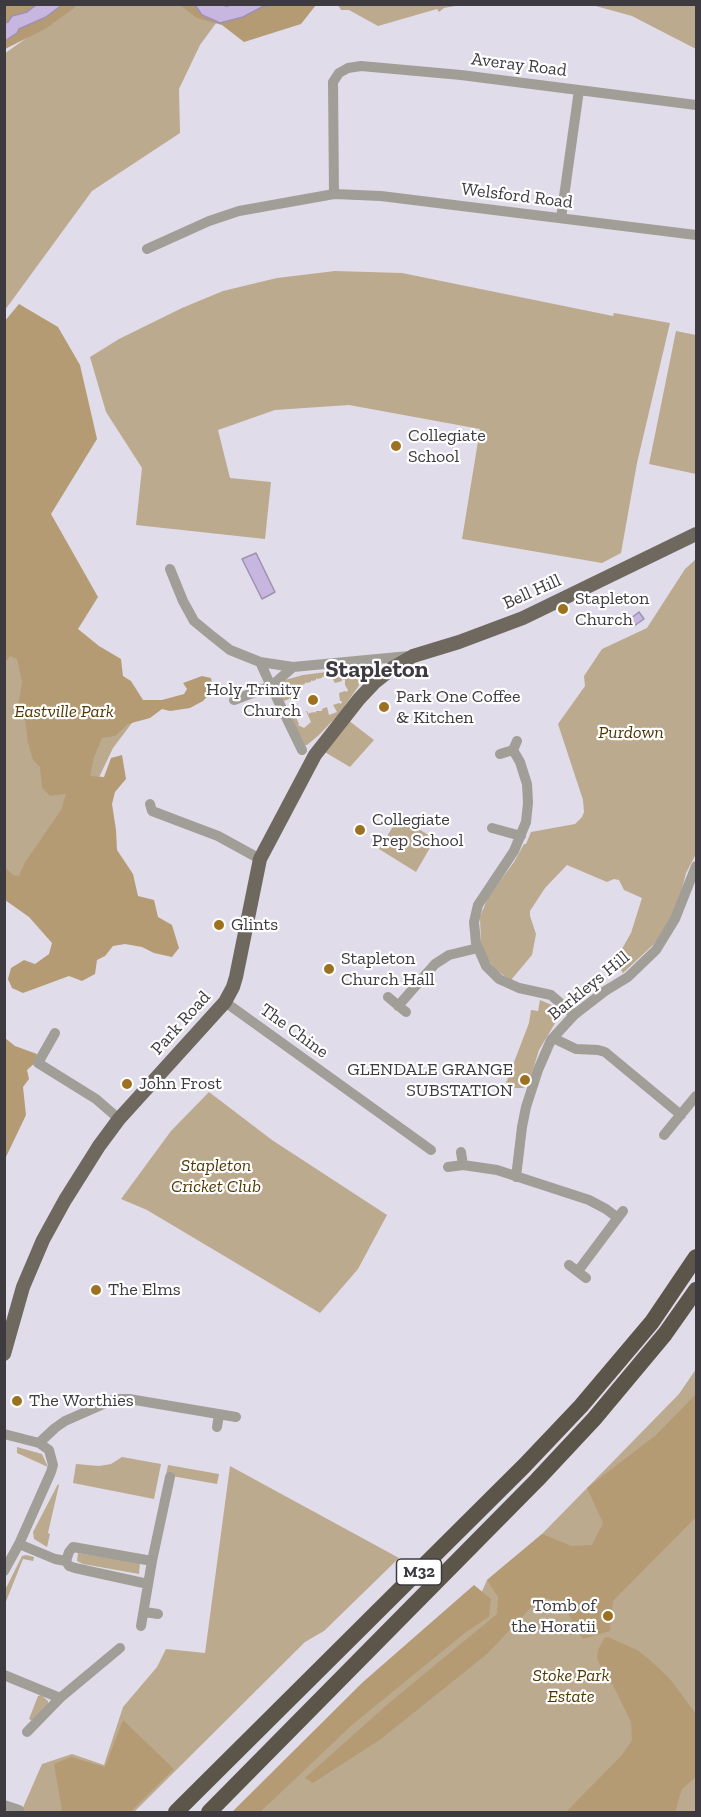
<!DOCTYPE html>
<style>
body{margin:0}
#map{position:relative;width:701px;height:1817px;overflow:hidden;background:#e1dcea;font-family:"Zilla Slab",serif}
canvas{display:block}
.frame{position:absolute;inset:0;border:6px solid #3d3b40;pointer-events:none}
</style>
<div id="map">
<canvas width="701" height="1817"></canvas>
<div class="frame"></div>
</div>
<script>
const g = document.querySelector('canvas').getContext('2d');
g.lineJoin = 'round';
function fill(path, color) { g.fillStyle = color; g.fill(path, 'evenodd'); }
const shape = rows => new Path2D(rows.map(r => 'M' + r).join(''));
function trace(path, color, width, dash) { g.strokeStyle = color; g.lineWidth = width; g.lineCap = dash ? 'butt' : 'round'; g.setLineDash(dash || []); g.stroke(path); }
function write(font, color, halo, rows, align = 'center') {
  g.font = font + ' "Zilla Slab",serif'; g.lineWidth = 4.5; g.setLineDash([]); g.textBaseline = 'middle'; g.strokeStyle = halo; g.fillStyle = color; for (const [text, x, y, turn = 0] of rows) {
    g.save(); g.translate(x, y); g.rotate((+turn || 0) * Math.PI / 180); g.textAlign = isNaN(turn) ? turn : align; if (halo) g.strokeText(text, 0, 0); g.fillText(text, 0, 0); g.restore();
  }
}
const green = shape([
 [73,5,200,5,219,19,200,45,179,89,180,133,92,191,5,310,4,54],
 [338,5,460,5,444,8,439,12,437,9,378,26,349,10,341,10],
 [592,5,696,5,696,49,632,16],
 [335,271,402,273,613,316,614,313,670,323,637,463,621,553,602,563,462,539,480,429,349,405,275,410,218,430,230,478,271,482,265,539,136,525,142,468,106,412,90,357,119,339,182,308,223,291,277,278],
 [676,331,696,335,696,474,649,464],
 [696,559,696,854,686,873,680,897,674,913,654,944,623,973,615,961,631,933,642,898,624,890,619,880,614,879,607,882,567,865,545,888,530,911,530,916,536,934,532,955,511,980,497,971,488,960,481,945,480,917,488,897,514,862,524,844,526,844,531,832,575,824,582,817,584,812,583,800,558,724,585,686,584,676,602,649,647,628,685,569],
 [5,619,141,711,113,748,92,792,90,928,5,873],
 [349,669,360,670,363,675,358,687,339,714,319,735,307,745,305,745,288,712,293,710,299,724,298,725,304,728,311,722,306,711,307,711,309,715,309,713,315,712,316,713,316,711,322,711,322,709,327,707,329,715,337,712,333,705,339,703,341,704,342,701,340,701,339,693,345,691,347,692,348,690,345,685,345,680,342,679,342,681,335,683,331,676,333,674,330,672,329,675,323,677,322,676,322,678,317,679,316,678,316,680,312,681,311,680,311,682,306,683,305,682,305,684,298,686,297,684,295,688,298,688,300,695,295,697,294,696,294,697,290,699,289,697,289,699,284,701,275,686,285,680,303,675],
 [348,720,374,740,350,767,323,751],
 [399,817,435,839,416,872,379,849],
 [540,1000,554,1006,559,1011,560,1015,539,1050,530,1079,524,1078,523,1082,528,1085,523,1088,509,1088,506,1083,529,1023,531,1010,538,1011],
 [209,1092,272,1140,387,1215,358,1269,320,1313,147,1210,121,1199,171,1131],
 [696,1369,696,1812,261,1812,405,1673,479,1598,487,1580,542,1534,679,1394],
 [17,1447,42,1454,48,1467,17,1453],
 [122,1457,161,1464,154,1499,73,1483,76,1464,99,1466,111,1464],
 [168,1465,219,1474,217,1484,166,1475],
 [230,1466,399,1558,324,1631,305,1642,134,1812,21,1812,42,1764,72,1754,104,1765,123,1707,157,1667,166,1649,205,1653],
 [58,1484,59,1485,48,1533,50,1534,47,1547,34,1539,33,1532],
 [78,1553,140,1563,139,1574,83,1564,77,1561],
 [26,1555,34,1557,33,1561,23,1559,5,1604,5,1590,22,1556],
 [41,1695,48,1701,48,1706,35,1722,29,1719,38,1696]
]);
const forest = shape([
 [5,5,76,5,73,9,45,29,5,49],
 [180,5,316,5,301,24,244,42,222,25,197,18],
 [19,304,58,327,80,365,97,439,51,514,98,597,78,629,99,646,121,659,123,676,131,681,143,700,162,700,184,694,187,689,183,683,202,676,211,678,213,690,203,701,190,708,170,711,162,709,150,718,128,724,115,736,102,738,94,757,90,776,104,777,111,758,122,755,126,779,115,792,112,804,116,830,117,850,133,874,138,896,154,900,158,917,172,925,179,948,172,957,154,953,142,947,125,944,113,946,105,956,97,960,95,974,82,981,69,976,23,993,12,988,8,979,11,968,24,960,35,964,49,954,52,943,29,917,5,900,5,867,13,875,19,876,24,864,61,810,66,794,50,796,42,788,40,767,33,760,28,743,25,720,17,712,22,682,17,659,10,656,5,662,4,322],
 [5,1038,15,1046,37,1054,35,1063,27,1070,29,1079,23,1087,26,1115,5,1159],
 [696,1394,696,1517,613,1601,610,1631,583,1639,562,1603,541,1597,487,1654,381,1739,313,1783,305,1778,389,1703,497,1614,498,1597,487,1580,542,1534,572,1546,592,1545,603,1523,587,1488,656,1435],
 [474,1585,491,1599,489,1617,466,1632,352,1725,261,1812,232,1812,363,1682],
 [608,1637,637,1650,650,1660,670,1679,696,1714,696,1777,682,1789,675,1812,566,1812,622,1755,632,1740,631,1722,608,1675,598,1662,597,1656,598,1650,604,1638],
 [123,1720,174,1769,130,1812,60,1812,62,1810,54,1764,71,1757,105,1767]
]);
const water = shape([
 [218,4,227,6,234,4,270,5,262,7,243,17,220,23,202,15,195,5,218,4],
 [36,5,62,5,46,17,19,29,17,33,5,41,5,23,8,22,12,16,27,12,36,5],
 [256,553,275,592,262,599,242,559,256,553],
 [639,612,644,619,634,626,627,626,626,622,639,612]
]);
const minor = shape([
 [334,194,333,82,339,73,348,68,361,66,461,75,696,105],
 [561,218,579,90],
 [147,249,209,221,239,211,334,194,381,196,696,235],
 [170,569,183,601,194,621,211,635,230,650,260,662,293,667],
 [234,700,271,686,260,662],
 [302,750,271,686,276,682,293,667,409,656],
 [513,750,520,762,527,784,528,803,526,822,514,851,478,905,474,922,476,943,486,966,499,979,519,988,551,995,574,1015],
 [500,754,513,750,517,741],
 [150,804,152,811,218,836,260,859],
 [492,828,521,836],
 [388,997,406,1012],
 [225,1002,431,1150],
 [398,1006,435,964,449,955,478,948],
 [55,1033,38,1063,96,1099,119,1119],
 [553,1038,576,1049,598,1050,605,1052,681,1115],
 [664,1135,696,1096],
 [461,1152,463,1165],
 [448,1167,463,1165,497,1170,589,1200,606,1209,618,1218],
 [516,1177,522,1127,526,1107,538,1070,551,1040,574,1015,605,991,628,977,656,950,675,919,696,866],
 [569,1265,586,1278],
 [578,1271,623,1211],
 [217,1427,219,1415],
 [4,1434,39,1443,49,1450,53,1465,51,1472,19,1544,4,1571],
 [39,1443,55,1428,65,1421,115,1399,129,1399,236,1417],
 [19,1544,55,1559,66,1561,69,1566,75,1568,148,1584],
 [66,1561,69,1552,73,1547,152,1561],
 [145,1612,158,1614],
 [141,1626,152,1561,170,1477],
 [4,1675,60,1698],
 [27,1732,60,1698,120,1648],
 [4,1805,19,1810]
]);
const major = shape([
 [4,1354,23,1287,43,1240,65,1200,99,1146,119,1119,225,1002,233,987,236,977,260,859,315,755,359,699,375,682,394,667,413,656,459,642,523,618,696,534]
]);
const highway = shape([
 [176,1812,524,1466,581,1406,652,1322,696,1257],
 [209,1812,537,1480,594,1419,665,1334,696,1290]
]);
const markers = [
 [396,446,6,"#9c7220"],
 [563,609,6,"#9c7220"],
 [313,700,6,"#9c7220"],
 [384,707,6,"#9c7220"],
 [360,830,6,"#9c7220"],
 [219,925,6,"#9c7220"],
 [329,969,6,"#9c7220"],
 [525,1080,6,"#9c7220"],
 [127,1084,6,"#9c7220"],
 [96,1290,6,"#9c7220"],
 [17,1401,6,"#9c7220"],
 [608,1616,6,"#9c7220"]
];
const shields = [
 [419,1572,45]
];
const shieldNames = [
 ["M32",419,1572]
];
const streetNames = [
 ["Averay Road",519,65,7],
 ["Welsford Road",517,196,7],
 ["Bell Hill",532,592,-24],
 ["Barkleys Hill",589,986,-39],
 ["Park Road",181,1023,-48],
 ["The Chine",294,1031,36]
];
const poiNames = [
 ["Collegiate",408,436],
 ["School",408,457],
 ["Stapleton",575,599],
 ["Church",575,620],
 ["Holy Trinity",301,690,"right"],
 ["Church",301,711,"right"],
 ["Park One Coffee",396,697],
 ["& Kitchen",396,718],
 ["Collegiate",372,820],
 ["Prep School",372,841],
 ["Glints",231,925],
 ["Stapleton",341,959],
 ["Church Hall",341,980],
 ["GLENDALE GRANGE",513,1070,"right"],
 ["SUBSTATION",513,1091,"right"],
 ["John Frost",139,1084],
 ["The Elms",108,1290],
 ["The Worthies",29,1401],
 ["Tomb of",596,1606,"right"],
 ["the Horatii",596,1627,"right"]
];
const parkNames = [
 ["Eastville Park",64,712],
 ["Purdown",631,733],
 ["Stapleton",216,1166],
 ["Cricket Club",216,1187],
 ["Stoke Park",571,1676],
 ["Estate",571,1697]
];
const districtNames = [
 ["Stapleton",377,670]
];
fill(green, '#bcaa8e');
fill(forest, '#b49b74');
fill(water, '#c7b6e0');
trace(water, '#9e91b0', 1.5);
trace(minor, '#a19e98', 10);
trace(major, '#6e685e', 14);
trace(highway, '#5c554a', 16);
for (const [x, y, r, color] of markers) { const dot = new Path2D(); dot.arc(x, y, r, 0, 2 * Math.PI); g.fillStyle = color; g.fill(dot); trace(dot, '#fff', 2); }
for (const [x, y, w] of shields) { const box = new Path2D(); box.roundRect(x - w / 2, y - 13, w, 26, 4.5); g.fillStyle = '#fff'; g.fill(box); trace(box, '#3d3b40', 1.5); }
write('bold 16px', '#3d3b40', null, shieldNames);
write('18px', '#3d3b40', '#fff', streetNames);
write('18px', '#3d3b40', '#fff', poiNames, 'left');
write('italic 18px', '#513701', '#fff', parkNames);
write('bold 24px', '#3d3b40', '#fff', districtNames);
</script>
